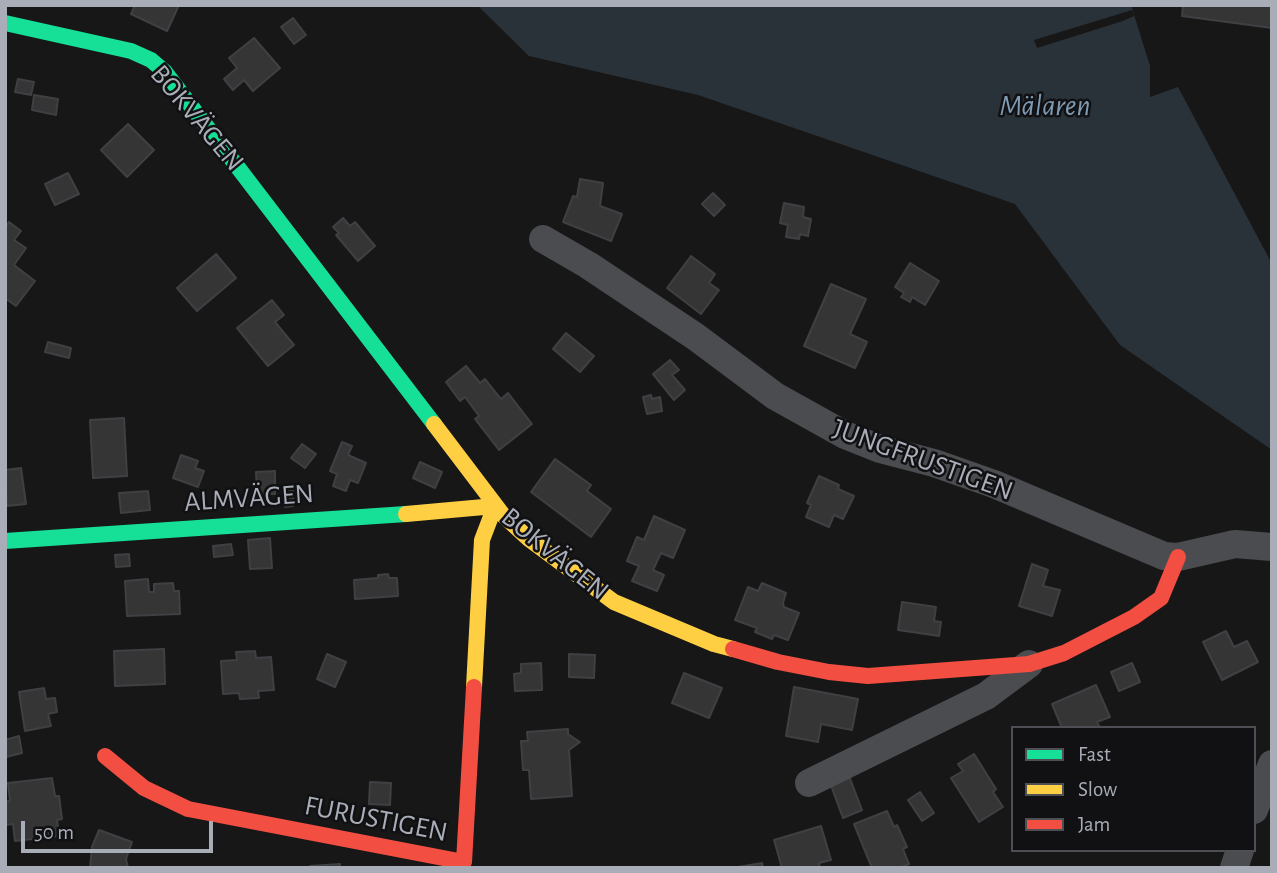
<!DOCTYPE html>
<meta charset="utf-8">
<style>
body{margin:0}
#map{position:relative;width:1277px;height:873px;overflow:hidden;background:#171717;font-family:"Alegreya Sans",sans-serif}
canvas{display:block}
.frame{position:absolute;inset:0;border:7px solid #a8adb8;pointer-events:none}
.legend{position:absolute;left:1011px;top:726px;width:245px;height:126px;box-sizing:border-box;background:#111113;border:2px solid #4d4f55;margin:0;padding:9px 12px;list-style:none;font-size:21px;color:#a8adb8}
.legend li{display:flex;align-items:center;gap:14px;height:35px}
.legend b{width:35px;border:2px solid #4d4f55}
.scale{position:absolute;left:21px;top:821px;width:192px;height:32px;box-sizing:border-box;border:4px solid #a8adb8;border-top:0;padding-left:9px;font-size:21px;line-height:24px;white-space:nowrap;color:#a8adb8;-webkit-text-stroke:5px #111113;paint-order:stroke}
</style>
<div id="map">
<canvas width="1277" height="873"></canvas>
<div class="frame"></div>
<ul class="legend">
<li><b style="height:9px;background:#16e098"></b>Fast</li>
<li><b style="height:9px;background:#ffcf43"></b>Slow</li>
<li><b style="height:9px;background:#f24e42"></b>Jam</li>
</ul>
<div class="scale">50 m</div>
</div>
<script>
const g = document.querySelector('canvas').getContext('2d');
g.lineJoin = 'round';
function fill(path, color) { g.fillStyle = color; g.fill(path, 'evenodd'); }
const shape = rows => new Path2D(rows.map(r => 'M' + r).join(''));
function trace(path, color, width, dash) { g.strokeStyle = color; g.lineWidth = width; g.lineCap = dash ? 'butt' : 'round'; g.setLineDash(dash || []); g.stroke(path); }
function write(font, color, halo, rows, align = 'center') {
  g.font = font + ' "Alegreya Sans",sans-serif'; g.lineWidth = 5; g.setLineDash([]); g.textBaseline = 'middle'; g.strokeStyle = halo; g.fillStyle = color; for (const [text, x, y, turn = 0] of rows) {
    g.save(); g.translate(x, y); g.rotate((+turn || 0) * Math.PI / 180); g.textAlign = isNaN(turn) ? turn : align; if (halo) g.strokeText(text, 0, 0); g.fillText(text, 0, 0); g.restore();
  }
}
const water = shape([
 [477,5,1131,5,1150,66,1150,97,1178,87,1272,264,1272,450,1120,345,1015,204,698,95,529,56]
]);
const pier = shape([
 [1132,10,1134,16,1123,21,1037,48,1034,40]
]);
const building = shape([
 [135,5,179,5,167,31,131,14,135,5],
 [1183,5,1272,5,1272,28,1182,16,1183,5],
 [293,18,306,35,294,44,281,27,293,18],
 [254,38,280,68,253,91,244,80,233,90,224,79,237,68,229,58,254,38],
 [18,79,34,82,31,95,15,92,18,79],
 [34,95,58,99,56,115,32,110,34,95],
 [128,124,154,150,127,177,101,150,128,124],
 [68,173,79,194,55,205,45,184,68,173],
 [580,179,603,183,600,206,622,214,611,241,563,222,573,196,577,197,580,179],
 [713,193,725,205,714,216,702,204,713,193],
 [784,203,804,207,803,217,811,219,808,236,800,234,799,239,786,237,788,225,780,223,784,203],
 [343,218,350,226,355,222,375,246,358,261,336,235,339,233,333,227,343,218],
 [9,222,21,231,14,240,26,248,14,265,35,281,16,306,5,298,5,228,9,222],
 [216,254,236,278,197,311,177,288,216,254],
 [691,256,715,274,709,283,719,290,701,314,667,288,691,256],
 [910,263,939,281,925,305,912,297,910,302,901,297,904,293,895,287,910,263],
 [831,284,866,299,850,334,867,342,855,368,804,346,831,284],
 [272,300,284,315,275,322,294,345,268,366,237,328,272,300],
 [566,333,594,356,580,372,553,349,566,333],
 [48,342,71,348,69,358,45,352,48,342],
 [670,360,679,370,672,375,685,390,674,400,653,374,670,360],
 [466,366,480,383,485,379,501,399,508,393,532,424,499,450,475,419,479,416,465,397,460,401,446,382,466,366],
 [651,395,652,399,660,397,662,411,647,414,643,397,651,395],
 [124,418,127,476,93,478,90,420,124,418],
 [342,442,352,446,348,455,366,463,358,483,350,480,346,491,333,486,337,474,330,471,342,442],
 [302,444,316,454,305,468,291,458,302,444],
 [181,455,198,461,195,468,204,471,198,487,173,478,181,455],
 [555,459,591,485,587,491,611,509,591,537,531,492,555,459],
 [420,462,442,472,435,488,413,478,420,462],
 [21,468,26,504,7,506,5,470,21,468],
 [275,471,275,494,257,494,256,472,275,471],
 [819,476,839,485,838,489,854,496,843,519,834,515,829,527,806,517,811,505,807,503,819,476],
 [284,490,293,490,293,506,285,507,284,490],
 [148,491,150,510,121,513,119,493,148,491],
 [654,516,685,530,673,558,661,553,653,570,664,575,657,591,632,581,639,566,627,561,637,537,644,540,654,516],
 [270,538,272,568,250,569,248,540,270,538],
 [231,544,233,555,214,557,213,546,231,544],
 [129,554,130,566,116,567,115,555,129,554],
 [1032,564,1048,570,1043,586,1060,590,1052,616,1019,606,1032,564],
 [388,574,389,578,397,578,398,596,355,599,354,580,378,578,378,575,388,574],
 [148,579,149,592,154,592,154,584,173,583,174,591,179,591,180,614,127,616,125,581,148,579],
 [762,583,786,593,783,603,784,607,799,613,788,640,774,635,772,639,755,632,757,628,735,620,748,587,758,591,762,583],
 [902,602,936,607,934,621,941,622,939,636,898,630,902,602],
 [1226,631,1234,647,1247,641,1258,662,1222,680,1203,642,1226,631],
 [164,649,165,684,115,686,114,651,164,649],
 [255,651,256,658,271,657,274,690,258,691,259,698,240,699,239,693,223,694,221,661,237,660,236,652,255,651],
 [327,654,346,662,335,687,317,679,327,654],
 [569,654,595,655,594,678,569,677,569,654],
 [541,663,542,690,515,691,514,674,521,673,521,664,541,663],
 [1132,663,1140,682,1119,691,1111,672,1132,663],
 [684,673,722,688,709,718,672,703,684,673],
 [1096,685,1110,717,1097,722,1100,728,1062,728,1052,704,1096,685],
 [794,687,858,699,852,730,821,724,818,742,786,736,794,687],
 [44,688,46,699,55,698,57,712,48,714,51,726,25,731,19,692,44,688],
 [568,729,568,734,580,742,569,750,572,796,531,799,529,770,523,770,521,741,528,741,527,732,568,729],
 [19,736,22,753,6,757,5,740,19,736],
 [974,754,996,789,993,792,1003,807,979,822,951,778,963,771,958,764,974,754],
 [849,776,862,810,843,818,830,783,849,776],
 [52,778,55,796,59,796,62,819,57,820,59,836,15,841,13,824,5,825,5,802,10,801,8,783,52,778],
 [370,782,391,783,390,805,369,804,370,782],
 [920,792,934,813,922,821,908,800,920,792],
 [887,811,894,827,897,825,907,847,903,849,909,864,899,868,872,868,854,824,887,811],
 [821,826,831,860,819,863,820,868,782,868,774,840,821,826],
 [99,830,132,842,126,859,128,868,90,868,92,847,99,830],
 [762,863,763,868,738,868,738,867,762,863],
 [340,864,340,868,310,868,310,866,340,864]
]);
const street = shape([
 [543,239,588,265,696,337,775,396,845,435,880,449,934,463,994,484,1164,556,1178,557,1235,544,1272,547],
 [809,783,986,696,1029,664],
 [1254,810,1272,764],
 [1234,868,1240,850]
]);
const fast = shape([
 [5,23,131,51,151,60,165,72,434,424],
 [5,541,406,514]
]);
const slow = shape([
 [434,424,503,515,529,539,614,602,714,644,733,649],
 [406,514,495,506,482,540,474,687]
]);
const jam = shape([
 [733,649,778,662,829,672,868,676,1029,664,1064,653,1134,617,1161,598,1178,557],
 [105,756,144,788,188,809,464,862,474,687]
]);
const streetNames = [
 ["BOKVÄGEN",197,118,50],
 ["JUNGFRUSTIGEN",923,460,20],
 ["ALMVÄGEN",249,498,-4],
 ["BOKVÄGEN",555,554,39],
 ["FURUSTIGEN",376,819,11]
];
const waterNames = [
 ["Mälaren",1045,106]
];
fill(water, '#2a3239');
fill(pier, '#171717');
fill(building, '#353536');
trace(building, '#3f4043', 2);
trace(street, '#4b4c50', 28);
trace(fast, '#16e098', 16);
trace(slow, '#ffcf43', 16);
trace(jam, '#f24e42', 16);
write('28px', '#a8adb8', '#111113', streetNames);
write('italic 30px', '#7f9bb3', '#111113', waterNames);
</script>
